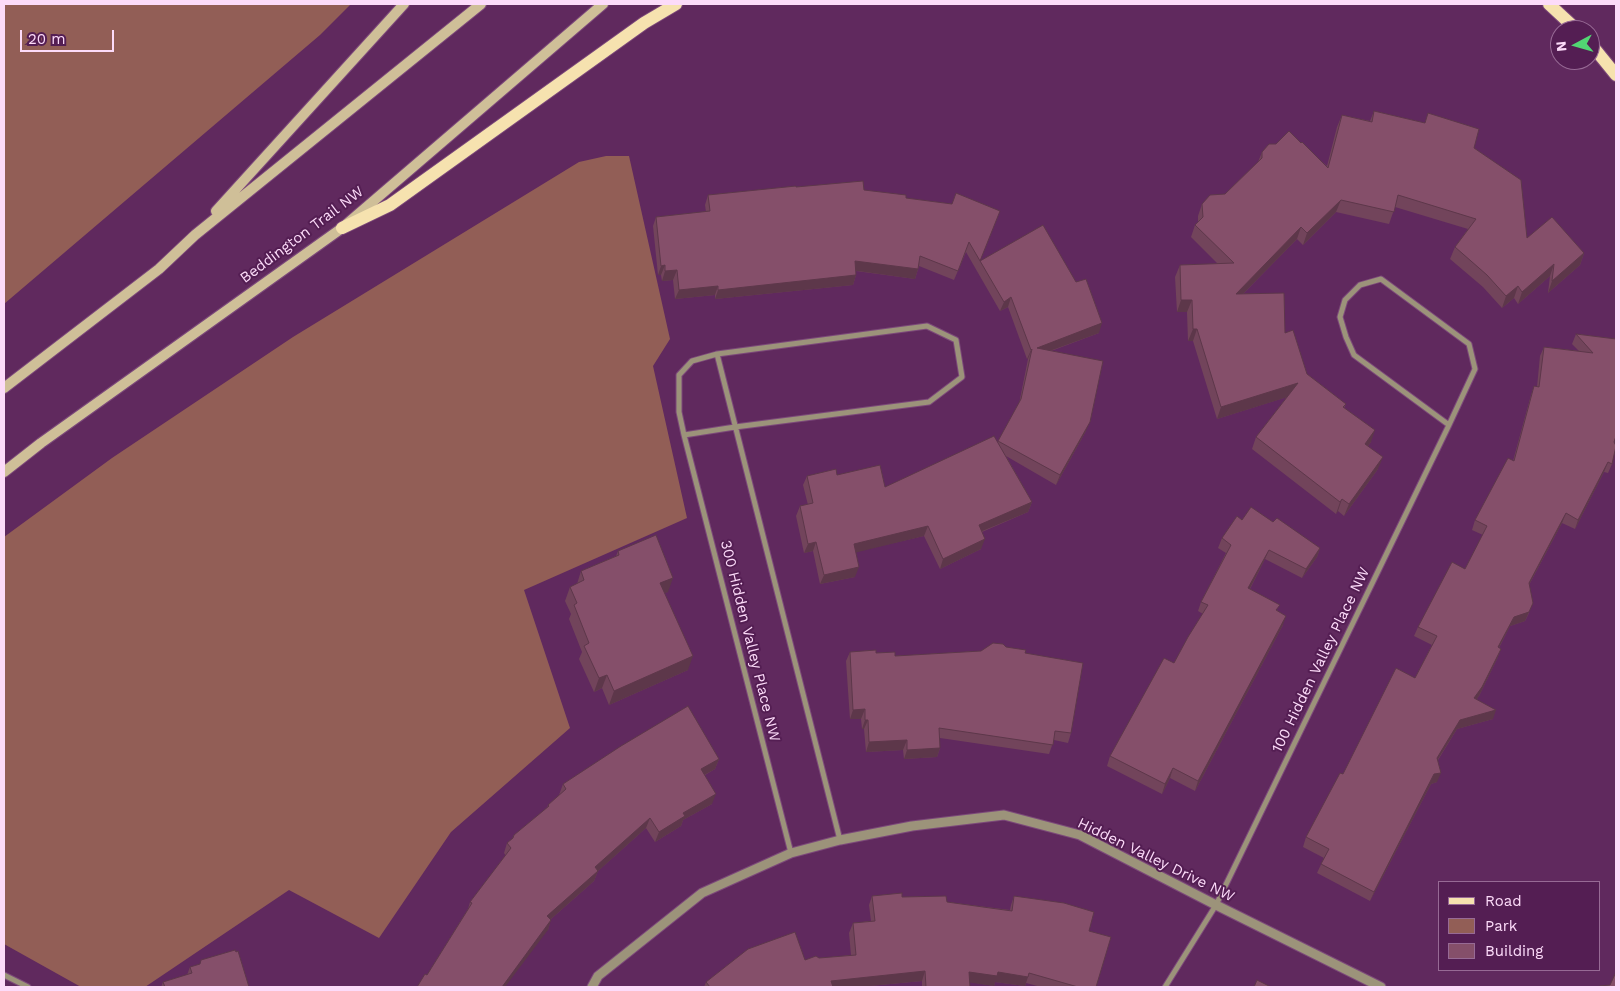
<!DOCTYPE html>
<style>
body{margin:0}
#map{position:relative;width:1620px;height:991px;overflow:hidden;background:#60295e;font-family:"Work Sans",sans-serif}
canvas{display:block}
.frame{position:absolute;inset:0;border:5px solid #fcdbf9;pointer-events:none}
.legend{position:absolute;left:1438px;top:881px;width:162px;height:90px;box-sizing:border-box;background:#541e53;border:1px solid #976a95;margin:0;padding:6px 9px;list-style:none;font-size:15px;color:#fcdbf9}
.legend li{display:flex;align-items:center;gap:10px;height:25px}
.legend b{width:25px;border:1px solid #976a95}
.north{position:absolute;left:1550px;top:20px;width:50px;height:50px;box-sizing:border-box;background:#541e53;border:1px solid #976a95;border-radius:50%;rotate:264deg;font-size:14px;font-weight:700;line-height:20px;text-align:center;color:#fcdbf9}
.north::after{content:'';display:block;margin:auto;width:18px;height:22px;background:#52d673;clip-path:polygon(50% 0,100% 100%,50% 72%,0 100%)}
.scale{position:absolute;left:20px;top:30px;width:94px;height:22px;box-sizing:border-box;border:2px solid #fcdbf9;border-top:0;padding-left:6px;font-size:15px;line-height:18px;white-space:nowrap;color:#fcdbf9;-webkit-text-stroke:4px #541e53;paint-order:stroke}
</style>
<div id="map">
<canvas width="1620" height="991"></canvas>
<div class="frame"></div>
<ul class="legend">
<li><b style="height:6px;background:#f6e2af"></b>Road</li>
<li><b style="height:14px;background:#925e56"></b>Park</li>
<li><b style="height:14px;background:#854f6a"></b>Building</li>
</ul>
<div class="north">N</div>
<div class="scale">20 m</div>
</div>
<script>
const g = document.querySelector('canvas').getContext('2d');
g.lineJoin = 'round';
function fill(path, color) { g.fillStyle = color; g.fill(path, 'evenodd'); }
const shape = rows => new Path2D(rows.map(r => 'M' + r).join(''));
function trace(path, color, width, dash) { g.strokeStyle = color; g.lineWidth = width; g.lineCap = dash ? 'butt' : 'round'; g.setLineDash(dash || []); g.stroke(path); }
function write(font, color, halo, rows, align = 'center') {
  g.font = font + ' "Work Sans",sans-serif'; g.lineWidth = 4; g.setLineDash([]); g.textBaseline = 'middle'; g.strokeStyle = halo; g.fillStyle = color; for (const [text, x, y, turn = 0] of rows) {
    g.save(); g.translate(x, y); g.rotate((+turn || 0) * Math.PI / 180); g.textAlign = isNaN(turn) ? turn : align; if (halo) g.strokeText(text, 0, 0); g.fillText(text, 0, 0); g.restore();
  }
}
const green = shape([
 [4,4,351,4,320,35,4,304],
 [606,156,629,156,670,339,653,366,687,518,524,590,570,728,451,832,379,938,289,890,145,987,81,987,4,944,4,537,112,458,293,337,579,162]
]);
const minor = shape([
 [717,354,840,840],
 [684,435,735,427,929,402,962,377,956,340,927,326,717,354,692,361,679,375,679,412,684,435,791,853],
 [4,975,28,987],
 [1165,987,1216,905,1449,425,1475,369,1469,344,1381,279,1360,285,1345,300,1340,317,1346,337,1354,355,1449,425]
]);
const tertiary = shape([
 [592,987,598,976,702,893,791,853,840,840,912,826,1004,815,1080,835,1216,905,1381,987]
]);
const secondary = shape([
 [216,211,404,4],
 [4,388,159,269,195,235,481,4],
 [4,472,41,443,342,228,603,4]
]);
const primary = shape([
 [1549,4,1577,30],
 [1590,43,1616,75],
 [342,228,390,205,644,23,676,4]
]);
const wall = shape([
 [1374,111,1425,123,1428,113,1474,148,1527,238,1584,253,1580,265,1548,293,1550,276,1518,304,1514,298,1502,308,1483,287,1450,259,1455,247,1468,229,1395,207,1389,224,1336,212,1303,245,1297,239,1243,294,1285,333,1307,374,1346,404,1344,408,1371,442,1368,446,1378,469,1344,516,1338,511,1336,514,1252,449,1256,437,1287,397,1217,419,1193,341,1188,341,1187,312,1177,312,1175,277,1180,265,1218,264,1191,237,1195,225,1198,222,1198,216,1202,204,1225,194,1258,162,1262,152,1301,143,1327,166,1337,127,1342,115,1370,121],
 [796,187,864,190,906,198,952,204,981,261,1099,333,1051,351,1086,431,1056,485,1006,456,1032,502,1028,512,982,532,981,549,940,569,924,536,855,552,855,577,820,584,813,551,804,553,796,516,800,506,808,505,803,485,807,476,837,475,885,487,998,442,1019,404,1028,359,1027,359,1008,307,1000,311,966,252,954,280,919,266,915,279,856,271,856,275,853,285,715,299,715,295,675,299,673,280,662,281,661,275,658,275,653,226,656,217,706,212,705,205,708,195],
 [1576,334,1616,339,1614,442,1612,464,1608,473,1604,472,1575,529,1562,523,1529,585,1529,613,1525,621,1510,626,1499,648,1501,649,1497,659,1479,696,1476,700,1493,719,1457,729,1438,760,1437,782,1431,784,1370,901,1317,873,1324,858,1303,847,1306,837,1343,774,1415,678,1432,645,1414,636,1418,627,1465,569,1483,535,1472,530,1475,520,1513,461,1531,395,1534,386,1537,387,1540,356,1544,347,1579,351,1572,344],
 [1242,520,1273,522,1320,548,1317,557,1302,578,1265,559,1250,589,1278,611,1283,625,1195,791,1170,778,1162,794,1107,766,1110,756,1174,663,1203,614,1198,611,1201,602,1226,553,1218,548,1222,538],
 [618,551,668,592,664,593,688,670,609,705,602,688,594,692,579,659,582,652,569,619,571,614,565,601,570,587,577,584,581,571,616,556],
 [1006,647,1025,653,1071,733,1068,743,1054,740,1049,754,940,738,940,748,937,757,904,759,903,750,866,752,864,729,862,729,861,719,850,719,846,661,850,652,876,653,895,656,981,651],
 [719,759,715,769,705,775,712,804,683,820,681,826,655,842,646,828,598,871,594,881,551,919,548,930,427,975,468,909,470,902,506,856,504,853,507,843,512,839,514,835,547,808,548,805,559,795,563,784],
 [872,896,902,897,947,902,1010,910,1011,905,1014,896,1089,931,1096,987,1041,987,1026,983,1025,986,995,982,994,986,970,982,970,987,922,987,922,981,859,987,704,987,706,982,805,960,851,955,849,933,853,923,871,921,869,905],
 [190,967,249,987,161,987,163,982,187,975]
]);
const shadedWall = shape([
 [1341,200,1336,212,1303,245,1307,233],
 [1301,227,1297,239,1231,306,1236,294],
 [1584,253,1580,265,1548,293,1552,281],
 [855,261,918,269,915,279,851,270],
 [1554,264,1550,276,1518,304,1522,292],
 [665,265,661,275,658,275,661,266],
 [677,270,673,280,662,281,665,271],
 [856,275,853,285,715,299,718,290],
 [718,286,715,295,675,299,679,290],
 [1518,286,1514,298,1502,308,1506,296],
 [1011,297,1008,307,1000,311,1004,302],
 [1181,300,1192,300,1187,312,1177,312],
 [1102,323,1099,333,1033,357,1037,348],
 [1193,329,1197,329,1193,341,1188,341],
 [1032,349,1028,359,1027,359,1031,350],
 [1298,383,1294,395,1217,419,1221,407],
 [1090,422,1086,431,1056,485,1060,475],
 [1375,430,1371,442,1361,456,1365,444],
 [1383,457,1378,469,1344,516,1349,504],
 [1608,462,1604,472,1575,529,1578,520],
 [1342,499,1338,511,1336,514,1340,502],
 [1032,502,1028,512,975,534,979,525],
 [1566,513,1562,523,1525,592,1529,583],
 [928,526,924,536,850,554,854,544],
 [985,539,981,549,940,569,943,559],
 [816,542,813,551,804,553,808,544],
 [1320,548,1317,557,1302,578,1306,569],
 [1269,550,1265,559,1245,598,1248,588],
 [859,567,855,577,820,584,824,575],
 [673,578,668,592,655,597,660,583],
 [1533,603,1525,621,1510,626,1494,657,1498,647,1514,617],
 [1286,616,1283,625,1195,791,1198,781],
 [1501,649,1497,659,1479,696,1470,708,1474,698],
 [693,656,688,670,609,705,614,691],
 [607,675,602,688,594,692,599,678],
 [865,709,861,719,850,719,853,710],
 [1496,710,1493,719,1457,729,1433,767,1437,758,1460,720],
 [865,720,868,720,864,729,862,729],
 [907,740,903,750,866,752,869,742],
 [940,748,937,757,904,759,907,750],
 [719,759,715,769,697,779,701,769],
 [1173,768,1170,778,1162,794,1165,784],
 [1441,773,1437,782,1431,784,1370,901,1374,892,1434,774],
 [716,794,712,804,683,820,681,826,655,842,659,832,683,813],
 [650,818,646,828,597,872,598,871,594,881,543,926,547,916,595,867],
 [551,920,548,930,505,987,502,987],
 [925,971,922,981,859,987,828,987,831,981],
 [969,972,998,972,1028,977,1025,986,995,982,994,986,966,982]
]);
const building = shape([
 [1374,111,1425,123,1428,113,1479,129,1474,148,1521,180,1527,238,1552,217,1584,253,1552,281,1554,264,1522,292,1518,286,1506,296,1487,275,1455,247,1476,219,1398,195,1394,212,1341,200,1307,233,1301,227,1236,294,1284,293,1285,333,1293,330,1307,374,1346,404,1343,407,1375,430,1365,444,1383,457,1349,504,1342,499,1340,502,1256,437,1298,383,1221,407,1197,329,1193,329,1192,300,1181,300,1180,265,1234,263,1195,225,1203,217,1202,204,1210,195,1225,194,1262,158,1262,152,1269,144,1276,144,1289,131,1301,143,1302,142,1328,168,1342,115,1372,122,1374,111],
 [863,181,864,190,906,195,906,198,952,204,956,193,1000,211,980,261,1043,225,1076,282,1086,279,1102,323,1037,348,1103,361,1090,422,1060,475,998,441,1021,399,1032,349,1031,350,1011,297,1004,302,969,242,958,271,920,256,918,269,855,261,856,275,718,290,718,286,679,290,677,270,665,271,665,265,661,266,656,217,710,211,708,195,796,186,796,187,863,181],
 [1576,334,1616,339,1616,436,1614,442,1616,446,1612,464,1608,462,1578,520,1566,513,1529,583,1533,603,1529,612,1514,617,1498,647,1501,649,1482,687,1474,698,1496,710,1460,720,1437,758,1441,773,1434,774,1374,892,1321,864,1329,849,1306,837,1340,773,1343,774,1396,668,1415,678,1437,636,1418,627,1452,562,1465,569,1487,526,1475,520,1508,458,1514,461,1534,386,1539,387,1544,347,1593,353,1576,334],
 [994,436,1032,502,979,525,985,539,943,559,928,526,854,544,859,567,824,575,816,542,808,544,800,506,813,503,807,476,836,469,837,475,880,465,885,487,994,436],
 [1251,507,1273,522,1277,518,1320,548,1306,569,1269,550,1248,588,1280,605,1276,610,1286,616,1198,781,1173,768,1165,784,1110,756,1164,658,1174,663,1188,637,1208,605,1201,602,1231,545,1222,538,1237,516,1242,520,1251,507],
 [656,535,673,578,660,583,693,656,614,691,607,675,599,678,584,646,589,643,574,605,577,603,570,587,584,580,581,571,619,555,618,551,656,535],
 [993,643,1003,644,1006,647,1026,650,1025,653,1083,663,1071,733,1055,731,1053,745,939,728,940,748,907,750,907,740,869,742,868,720,865,720,865,709,853,710,850,652,876,650,876,653,895,652,895,656,981,651,993,643],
 [688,706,719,759,701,769,716,794,683,813,685,816,659,832,650,818,595,867,598,871,547,916,551,920,502,987,417,987,425,974,427,975,472,903,470,902,511,848,507,843,513,838,514,835,549,806,548,805,566,789,563,784,621,746,688,706],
 [902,893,902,897,946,896,947,902,1012,911,1014,896,1064,903,1094,912,1089,931,1111,937,1096,987,1078,987,1029,973,1028,977,998,972,997,976,969,972,970,987,926,987,925,971,831,981,833,987,710,987,706,982,748,949,795,932,805,960,816,956,819,958,856,955,853,923,875,921,872,896,902,893],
 [235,950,236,952,238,951,249,987,165,987,163,982,192,973,190,967,200,964,201,960,235,950],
 [1616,972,1616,987,1599,987,1599,986,1610,985,1616,972],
 [1257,980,1271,987,1254,987,1257,980]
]);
const streetNames = [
 ["Beddington Trail NW",302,235,-37],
 ["300 Hidden Valley Place NW",750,641,76],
 ["100 Hidden Valley Place NW",1321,660,-64],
 ["Hidden Valley Drive NW",1156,860,26]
];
fill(green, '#925e56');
trace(minor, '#7c497a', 7);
trace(tertiary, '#7c497a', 11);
trace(secondary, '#7c497a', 12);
trace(primary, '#7c497a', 14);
trace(minor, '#9c937a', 5);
trace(tertiary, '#9c937a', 9);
trace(secondary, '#cfbf98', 10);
trace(primary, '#f6e2af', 12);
fill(wall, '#72445b');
fill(shadedWall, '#5d374a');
fill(building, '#854f6a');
trace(building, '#5d374a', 1);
write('15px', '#fcdbf9', '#541e53', streetNames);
</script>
